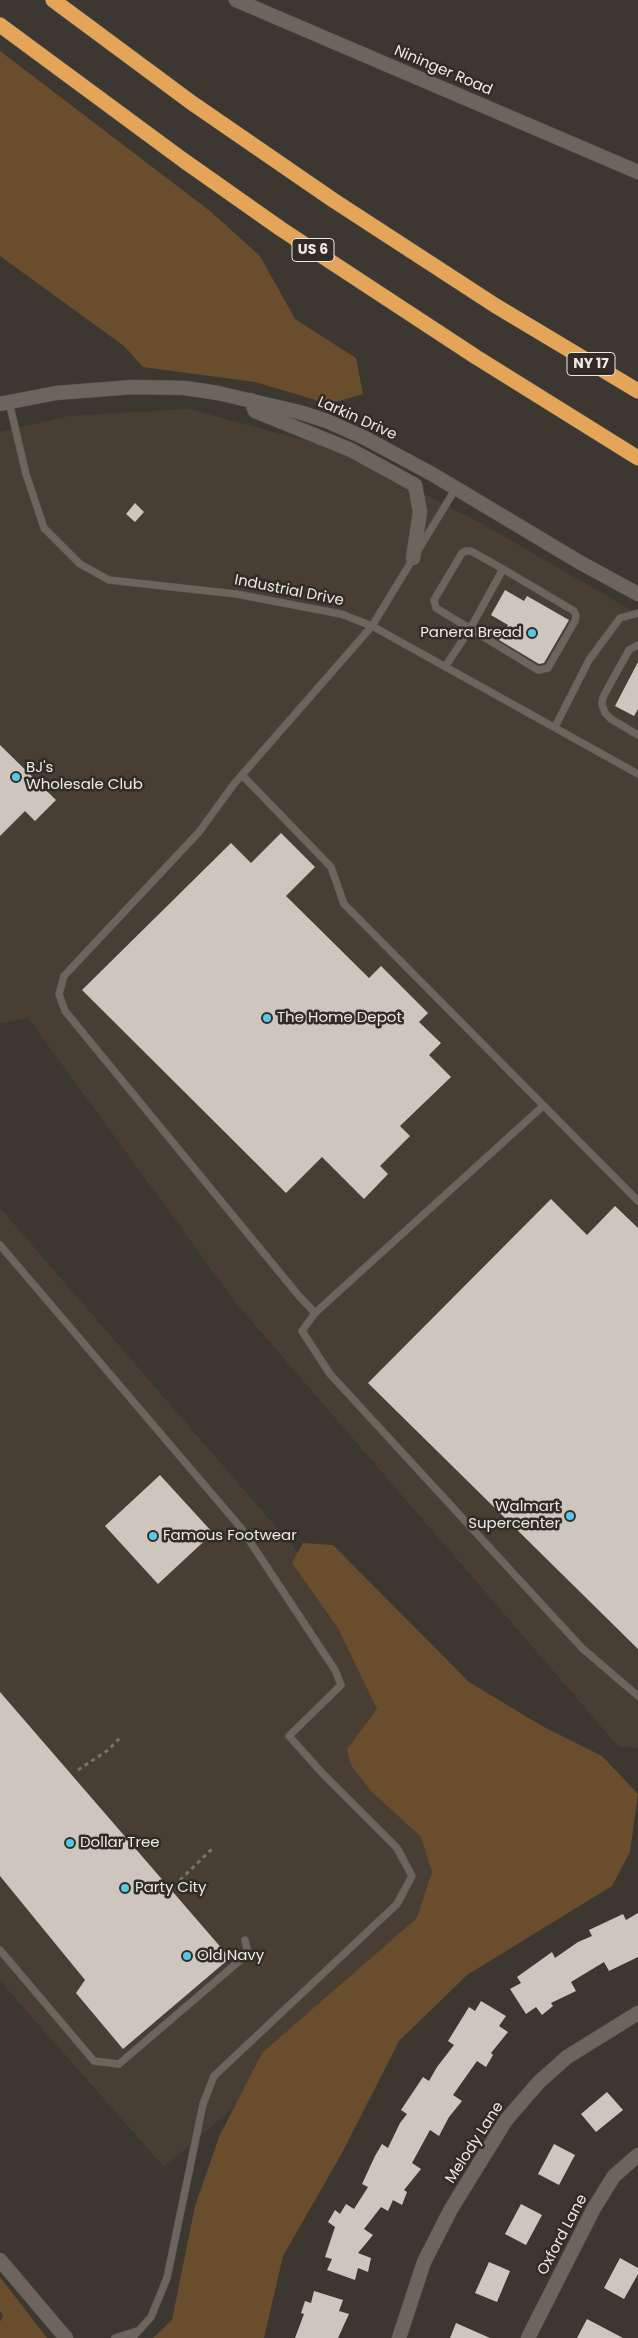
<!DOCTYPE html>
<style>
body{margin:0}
canvas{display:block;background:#3c3731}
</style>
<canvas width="638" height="2338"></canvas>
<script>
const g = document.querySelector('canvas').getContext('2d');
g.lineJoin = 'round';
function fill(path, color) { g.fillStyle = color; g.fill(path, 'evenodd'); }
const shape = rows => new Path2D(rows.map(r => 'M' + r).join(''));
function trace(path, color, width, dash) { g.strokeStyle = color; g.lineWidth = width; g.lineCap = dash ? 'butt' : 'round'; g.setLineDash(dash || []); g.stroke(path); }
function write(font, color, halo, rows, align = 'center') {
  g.font = font + ' Poppins,sans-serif'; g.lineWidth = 5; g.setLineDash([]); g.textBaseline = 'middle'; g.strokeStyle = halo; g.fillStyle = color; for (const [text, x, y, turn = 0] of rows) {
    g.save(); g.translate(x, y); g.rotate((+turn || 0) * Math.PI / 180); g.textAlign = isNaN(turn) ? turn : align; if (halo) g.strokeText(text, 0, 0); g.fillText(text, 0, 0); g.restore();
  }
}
const built = shape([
 [189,409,333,448,479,522,638,614,638,1748,618,1746,236,1303,28,1018,0,1023,0,432,69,416],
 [0,1208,547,1840,164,2167,0,1981]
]);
const green = shape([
 [0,51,210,211,260,256,295,319,356,358,363,394,329,404,255,382,143,367,124,346,0,256],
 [303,1543,333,1545,469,1682,542,1726,602,1756,638,1794,630,1852,612,1886,467,1975,399,2041,342,2153,283,2256,264,2338,153,2338,172,2320,195,2206,219,2137,262,2053,417,1918,432,1872,421,1837,371,1791,351,1765,347,1749,377,1709,338,1628,292,1563],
 [0,2277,47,2338,0,2338,0,2322,3,2315,0,2311]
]);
const building = shape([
 [135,503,144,512,135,522,126,514],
 [505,590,524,601,527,596,569,620,544,663,539,664,499,640,508,625,491,615],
 [638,662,638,709,634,716,615,706],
 [0,745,56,800,35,821,25,811,0,836],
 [281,833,315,867,286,896,369,978,381,966,428,1013,419,1022,441,1043,429,1055,451,1077,400,1126,410,1136,380,1166,388,1174,364,1199,322,1157,286,1193,82,990,231,843,251,863],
 [551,1199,587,1235,615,1206,638,1228,638,1649,368,1383],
 [160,1475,213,1533,158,1584,105,1526],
 [0,1692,230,1958,123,2049,76,1993,85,1980,0,1876],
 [638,1913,638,1957,609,1971,604,1962,571,1982,576,1991,551,2003,553,2006,542,2015,536,2007,526,2014,510,1989,521,1983,517,1977,552,1952,555,1958,578,1942,592,1936,589,1930,623,1914,626,1920],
 [481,2001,506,2016,499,2026,508,2032,491,2053,493,2055,486,2067,477,2061,453,2095,462,2101,449,2117,439,2136,430,2130,412,2163,421,2169,404,2190,407,2192,402,2205,393,2200,388,2211,381,2207,364,2229,373,2235,358,2253,371,2258,368,2272,358,2268,355,2280,327,2270,332,2259,325,2257,335,2227,328,2222,335,2210,340,2214,346,2204,354,2209,368,2187,362,2184,375,2156,382,2144,388,2148,400,2123,407,2114,401,2110,423,2077,429,2081,437,2067,454,2045,448,2041,469,2007,475,2011],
 [607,2092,623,2110,596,2132,581,2114],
 [554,2144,575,2155,559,2185,538,2174],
 [521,2204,542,2215,526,2245,505,2234],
 [620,2258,638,2268,638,2274,624,2299,604,2288],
 [489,2262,510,2271,497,2302,475,2293],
 [314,2291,343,2300,339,2311,349,2314,338,2338,295,2338,304,2314,301,2313,305,2301,311,2303],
 [587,2319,623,2338,577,2338],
 [456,2323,490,2338,450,2338]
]);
const path = shape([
 [78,1770,108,1750,122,1736],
 [180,1880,214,1847]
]);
const service = shape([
 [9,402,26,474,44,528,80,564,109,580,236,594,341,614,372,626,638,774],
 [456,488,372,626,234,784,199,832,64,976,59,994,65,1011,299,1296,315,1313,302,1331,330,1374,582,1648,638,1696],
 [466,551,471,551,503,569,574,611,576,616,575,621,548,668,538,670,436,608,434,600,462,553,466,551],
 [638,645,629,650,603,697,602,704,605,713,611,719,638,735],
 [445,667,470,629,503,569],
 [555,727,589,660,620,618,638,613],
 [242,775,331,867,344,904,638,1201],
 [0,1245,241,1528,335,1670,341,1685,289,1736,323,1774,397,1848,412,1876,397,1904,214,2076,203,2104,167,2278,151,2317,132,2338],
 [315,1313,543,1106],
 [0,1950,94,2061,119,2064,244,1957,247,1949,245,1940],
 [115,2338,137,2331]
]);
const minor = shape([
 [399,2338,424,2262,451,2209,506,2120,539,2082,567,2057,638,2013],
 [528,2338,594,2208,614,2176,638,2155]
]);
const tertiary = shape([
 [236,0,638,172],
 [251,400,255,411,351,450,415,485,420,512,413,558],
 [0,404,56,393,133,387,185,388,218,393,299,412,327,421,365,438,432,474,581,563,638,594],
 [0,2260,66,2338]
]);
const motorway = shape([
 [53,0,192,103,333,200,496,306,638,391],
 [0,25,183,160,281,229,476,357,638,458]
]);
const markers = [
 [532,633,5,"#58c9e4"],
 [16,777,5,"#58c9e4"],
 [267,1018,5,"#58c9e4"],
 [570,1516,5,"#58c9e4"],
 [153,1536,5,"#58c9e4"],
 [70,1843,5,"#58c9e4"],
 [125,1888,5,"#58c9e4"],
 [187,1956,5,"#58c9e4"]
];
const shields = [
 [313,250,42],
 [591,364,48]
];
const shieldNames = [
 ["US 6",313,250],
 ["NY 17",591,364]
];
const streetNames = [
 ["Nininger Road",443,71,23],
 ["Larkin Drive",357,419,24],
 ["Industrial Drive",289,591,11],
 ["Melody Lane",475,2143,-57],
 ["Oxford Lane",563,2235,-62]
];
const poiNames = [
 ["Panera Bread",522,633,"right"],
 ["BJ's",26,768],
 ["Wholesale Club",26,785],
 ["The Home Depot",277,1018],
 ["Walmart",560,1507,"right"],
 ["Supercenter",560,1524,"right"],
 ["Famous Footwear",163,1536],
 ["Dollar Tree",80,1843],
 ["Party City",135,1888],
 ["Old Navy",197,1956]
];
fill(built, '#483e34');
fill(green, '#6a4d2c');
fill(building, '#cdc6bf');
trace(service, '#58534e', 8);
trace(minor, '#58534e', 15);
trace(tertiary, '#58534e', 15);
trace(motorway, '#58534e', 16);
trace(path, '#78736e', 3, [4, 4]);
trace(service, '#6b655e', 7);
trace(minor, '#6b655e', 14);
trace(tertiary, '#6b655e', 14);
trace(motorway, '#e4a559', 15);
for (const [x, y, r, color] of markers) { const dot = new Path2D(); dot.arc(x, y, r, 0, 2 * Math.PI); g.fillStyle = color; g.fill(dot); trace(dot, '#322c27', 2); }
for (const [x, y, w] of shields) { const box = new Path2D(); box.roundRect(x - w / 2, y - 11.5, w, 23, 4); g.fillStyle = '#322c27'; g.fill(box); trace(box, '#edeae6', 1); }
write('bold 14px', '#edeae6', null, shieldNames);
write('15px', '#edeae6', '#322c27', streetNames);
write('15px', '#edeae6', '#322c27', poiNames, 'left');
</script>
